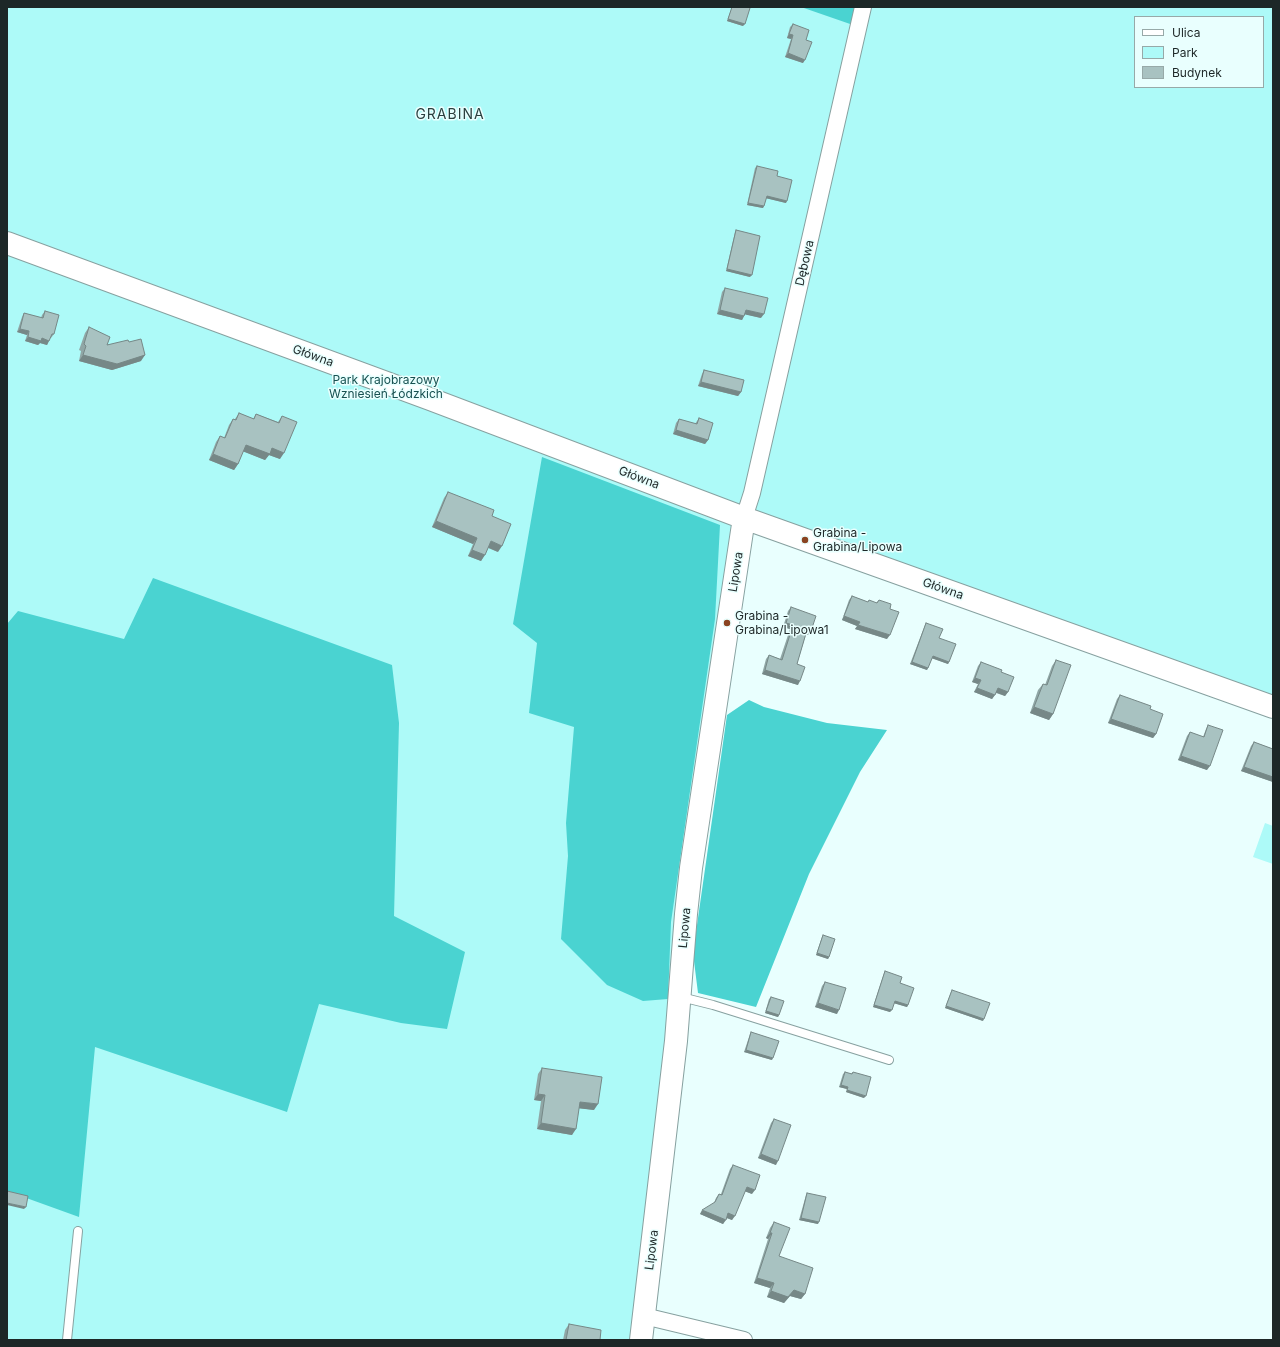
<!DOCTYPE html>
<meta charset="utf-8">
<style>
body{margin:0}
#map{position:relative;width:1280px;height:1347px;overflow:hidden;background:#e9fffe;font-family:Inter,sans-serif}
canvas{display:block}
.frame{position:absolute;inset:0;border:8px solid #1d2727;pointer-events:none}
.legend{position:absolute;left:1134px;top:16px;width:130px;height:72px;box-sizing:border-box;background:#e9fffe;border:1px solid #97a9a8;margin:0;padding:5px 7px;list-style:none;font-size:12px;color:#1d2727}
.legend li{display:flex;align-items:center;gap:8px;height:20px}
.legend b{width:20px;border:1px solid #97a9a8}
</style>
<div id="map">
<canvas width="1280" height="1347"></canvas>
<div class="frame"></div>
<ul class="legend">
<li><b style="height:5px;background:#fff"></b>Ulica</li>
<li><b style="height:11px;background:#adfaf8"></b>Park</li>
<li><b style="height:11px;background:#a8c2c1"></b>Budynek</li>
</ul>
</div>
<script>
const g = document.querySelector('canvas').getContext('2d');
g.lineJoin = 'round';
function fill(path, color) { g.fillStyle = color; g.fill(path, 'evenodd'); }
const shape = rows => new Path2D(rows.map(r => 'M' + r).join(''));
function trace(path, color, width, dash) { g.strokeStyle = color; g.lineWidth = width; g.lineCap = dash ? 'butt' : 'round'; g.setLineDash(dash || []); g.stroke(path); }
function write(font, color, halo, rows, align = 'center') {
  g.font = font + ' Inter,sans-serif'; g.lineWidth = 3; g.setLineDash([]); g.textBaseline = 'middle'; g.strokeStyle = halo; g.fillStyle = color; for (const [text, x, y, turn = 0] of rows) {
    g.save(); g.translate(x, y); g.rotate((+turn || 0) * Math.PI / 180); g.textAlign = isNaN(turn) ? turn : align; if (halo) g.strokeText(text, 0, 0); g.fillText(text, 0, 0); g.restore();
  }
}
const green = shape([
 [7,7,1273,7,1273,715,740,519,641,1340,7,1340],
 [1135,17,1263,17,1263,87,1135,87],
 [1265,823,1273,826,1273,864,1253,857]
]);
const forest = shape([
 [801,7,857,7,853,25],
 [542,457,720,525,715,619,671,922,668,999,643,1001,607,985,561,939,568,856,566,823,574,727,529,713,537,643,513,624],
 [153,578,392,665,399,723,394,916,465,952,447,1029,401,1023,319,1004,287,1112,95,1047,79,1217,7,1191,7,624,18,611,124,639],
 [749,700,764,707,827,723,887,730,860,772,809,874,756,1007,698,993,693,953,727,715]
]);
const lane = shape([
 [681,997,713,1005,889,1060],
 [67,1340,78,1231]
]);
const street = shape([
 [744,518,752,493,863,7],
 [644,1316,744,1340]
]);
const secondary = shape([
 [7,243,430,399,744,518,1273,707],
 [641,1340,676,1041,686,914,691,868,744,518]
]);
const wall = shape([
 [732,7,748,7,743,26,727,21],
 [793,24,806,40,803,63,785,57,791,39,787,38,790,27],
 [757,166,777,176,786,203,766,198,763,208,747,205,755,168],
 [736,230,750,277,726,271,735,232],
 [725,288,761,318,745,314,742,320,717,314,722,292],
 [45,311,54,334,51,338,50,338,47,345,40,343,38,345,25,341,27,335,17,332,22,317,24,313,41,318,42,315],
 [89,327,107,345,129,342,141,361,112,370,79,361,81,351,79,350,85,333],
 [704,370,741,392,738,396,698,386,702,374],
 [239,413,253,419,256,414,278,422,282,416,280,459,269,455,265,460,243,451,238,464,234,470,209,460,216,442,220,436,224,438,229,425,233,419,235,419],
 [699,418,708,440,705,444,673,434,676,423,679,419,695,424],
 [448,492,498,552,488,548,481,561,468,556,473,544,432,527,444,498],
 [852,596,868,602,869,600,876,603,879,600,890,609,887,639,855,629,857,626,842,620,849,600],
 [791,607,808,635,806,634,797,664,798,685,762,674,766,659,769,655,780,659,790,629,783,627,788,611],
 [926,623,939,638,949,662,948,664,932,658,927,670,910,664,925,625],
 [1056,660,1053,714,1049,720,1030,713,1038,690,1043,684,1045,685,1052,666],
 [981,662,1001,672,1008,692,1005,696,996,693,992,699,974,692,978,684,972,682,978,666],
 [1120,695,1150,709,1156,734,1153,738,1108,723,1117,699],
 [1208,725,1207,770,1178,760,1187,736,1190,732,1203,737,1206,729],
 [1254,742,1273,749,1273,782,1241,771,1251,746],
 [823,935,829,957,828,959,816,955,822,937],
 [885,971,900,983,908,1005,907,1007,894,1003,890,1012,873,1007,884,973],
 [825,982,837,1014,815,1007,822,986],
 [952,990,983,1021,945,1008,951,992],
 [771,997,779,1015,778,1017,765,1013,769,999],
 [751,1032,772,1060,744,1052,750,1034],
 [542,1068,594,1110,579,1108,572,1135,537,1129,541,1101,534,1100,538,1074],
 [845,1072,851,1074,853,1072,864,1098,846,1092,847,1089,839,1087,843,1074],
 [774,1119,776,1165,758,1158,771,1123],
 [733,1165,752,1194,745,1191,732,1220,726,1218,723,1224,700,1214,714,1203,716,1198,719,1194,721,1194,730,1169],
 [807,1193,818,1224,799,1220,806,1195],
 [774,1222,779,1256,805,1294,801,1299,790,1296,784,1303,767,1297,770,1288,754,1283,768,1239,766,1238,770,1228],
 [569,1324,600,1340,563,1340,565,1330]
]);
const shadedWall = shape([
 [728,19,745,24,743,26,727,21],
 [789,34,793,35,791,39,787,38],
 [788,53,805,60,803,63,785,57],
 [767,196,787,201,786,203,765,198],
 [748,203,764,206,763,208,747,205],
 [727,269,752,275,750,277,726,271],
 [720,310,744,316,742,320,717,314],
 [746,310,764,314,761,318,743,314],
 [20,329,29,331,27,335,17,332],
 [28,337,42,338,49,341,47,345,40,343,38,345,25,341],
 [83,355,145,355,141,361,112,370,79,361],
 [701,382,741,392,738,396,698,386],
 [676,430,708,440,705,444,673,434],
 [246,445,272,448,284,453,280,459,269,455,265,460,242,451],
 [213,454,238,464,234,470,209,460],
 [436,521,477,538,473,544,432,527],
 [491,541,502,546,498,552,487,547],
 [472,550,485,555,481,561,468,556],
 [844,616,860,622,857,626,842,620],
 [786,623,793,625,790,629,783,627],
 [858,625,890,635,887,639,855,629],
 [807,630,811,631,808,635,805,634],
 [933,656,949,662,948,664,931,658],
 [912,662,928,668,927,670,910,664],
 [765,670,800,681,798,685,762,674],
 [975,678,981,680,978,684,972,682],
 [977,688,995,695,992,699,974,692],
 [998,688,1008,692,1005,696,995,692],
 [1034,707,1053,714,1049,720,1030,713],
 [1111,719,1156,734,1153,738,1108,723],
 [1181,756,1210,766,1207,770,1178,760],
 [1244,767,1273,777,1273,782,1241,771],
 [817,953,829,957,828,959,816,955],
 [895,1001,908,1005,907,1007,893,1003],
 [818,1003,839,1010,837,1014,815,1007],
 [874,1005,892,1010,890,1012,873,1007],
 [946,1006,984,1019,983,1021,945,1008],
 [766,1011,779,1015,778,1017,765,1013],
 [746,1050,773,1058,772,1060,744,1052],
 [841,1085,848,1087,847,1089,839,1087],
 [847,1090,866,1096,864,1098,846,1092],
 [538,1094,545,1095,541,1101,534,1100],
 [580,1102,598,1104,594,1110,576,1108],
 [541,1123,576,1129,572,1135,537,1129],
 [761,1154,778,1161,776,1165,758,1158],
 [747,1187,755,1190,752,1194,744,1191],
 [7,1203,26,1207,24,1209,7,1205],
 [702,1210,726,1220,723,1224,700,1214],
 [728,1213,735,1216,732,1220,725,1217],
 [801,1218,819,1222,818,1224,799,1220],
 [770,1233,772,1233,768,1239,766,1238],
 [757,1278,774,1283,770,1288,754,1283],
 [794,1290,805,1294,801,1299,790,1296,784,1303,767,1297,771,1291]
]);
const building = shape([
 [732,7,748,7,750,8,745,24,728,19,732,7],
 [793,24,809,30,806,40,812,42,805,60,788,53,793,35,789,34,793,24],
 [757,166,778,171,777,176,792,180,787,201,767,196,764,206,748,203,757,166],
 [736,230,760,236,752,275,727,269,736,230],
 [725,288,768,298,764,314,746,310,744,316,720,310,725,288],
 [45,311,59,315,54,334,52,334,49,341,42,338,41,341,28,337,29,331,20,329,24,313,43,318,45,311],
 [89,327,110,337,107,345,128,340,129,342,141,339,145,355,117,364,83,355,86,346,84,344,89,327],
 [704,370,744,380,741,392,701,382,704,370],
 [239,413,254,419,256,414,279,423,282,416,297,422,284,453,272,448,270,454,246,445,238,464,213,454,220,436,225,438,233,419,236,420,239,413],
 [699,418,713,423,708,440,676,430,679,419,697,424,699,418],
 [448,492,494,510,492,516,511,524,502,546,491,541,485,555,472,550,477,538,436,521,448,492],
 [852,596,868,602,869,600,877,603,879,600,891,604,890,609,899,612,890,635,858,625,860,622,844,616,852,596],
 [791,607,816,616,811,631,807,630,797,664,805,667,800,681,765,670,769,655,782,660,793,625,786,623,791,607],
 [926,623,943,629,939,638,956,644,949,662,933,656,928,668,912,662,926,623],
 [1056,660,1071,665,1053,714,1034,707,1043,684,1047,685,1056,660],
 [981,662,1002,670,1001,672,1014,677,1008,692,998,688,995,695,977,688,981,680,975,678,981,662],
 [1120,695,1151,706,1150,709,1163,714,1156,734,1111,719,1120,695],
 [1208,725,1223,730,1210,766,1181,756,1190,732,1204,737,1208,725],
 [1254,742,1273,749,1273,777,1244,767,1254,742],
 [823,935,835,939,829,957,817,953,823,935],
 [885,971,902,977,900,983,914,988,908,1005,895,1001,892,1010,874,1005,885,971],
 [825,982,846,988,839,1010,818,1003,825,982],
 [952,990,990,1003,984,1019,946,1006,952,990],
 [771,997,784,1001,779,1015,766,1011,771,997],
 [751,1032,779,1041,773,1058,746,1050,751,1032],
 [542,1068,602,1077,598,1104,580,1102,576,1129,541,1123,545,1095,538,1094,542,1068],
 [845,1072,852,1074,853,1072,871,1077,866,1096,847,1090,848,1087,841,1085,845,1072],
 [774,1119,791,1125,778,1161,761,1154,774,1119],
 [733,1165,760,1175,755,1190,747,1187,735,1216,728,1213,726,1220,702,1210,715,1202,719,1194,722,1195,733,1165],
 [7,1191,28,1196,26,1207,7,1203,7,1191],
 [807,1193,826,1197,819,1222,801,1218,807,1193],
 [774,1222,790,1228,779,1256,813,1268,805,1294,794,1290,788,1297,771,1291,774,1283,757,1278,772,1233,770,1233,774,1222],
 [569,1324,601,1330,600,1340,566,1340,569,1324]
]);
const markers = [
 [805,540,4,"#8a4321"],
 [727,623,4,"#8a4321"]
];
const streetNames = [
 ["Dębowa",805,263,-77],
 ["Główna",313,356,20],
 ["Główna",639,478,21],
 ["Lipowa",736,572,-81],
 ["Główna",943,589,19],
 ["Lipowa",685,928,-85],
 ["Lipowa",652,1250,-83]
];
const parkNames = [
 ["Park Krajobrazowy",386,380],
 ["Wzniesień Łódzkich",386,394]
];
const poiNames = [
 ["Grabina -",813,533],
 ["Grabina/Lipowa",813,547],
 ["Grabina -",735,616],
 ["Grabina/Lipowa1",735,630]
];
const quarterNames = [
 ["GRABINA",450,115]
];
fill(green, '#adfaf8');
fill(forest, '#4ad3d1');
trace(lane, '#87a1a0', 10);
trace(street, '#87a1a0', 18);
trace(secondary, '#87a1a0', 24);
trace(lane, '#fff', 8);
trace(street, '#fff', 16);
trace(secondary, '#fff', 22);
fill(wall, '#90a7a6');
fill(shadedWall, '#768887');
fill(building, '#a8c2c1');
trace(building, '#768887', 1);
for (const [x, y, r, color] of markers) { const dot = new Path2D(); dot.arc(x, y, r, 0, 2 * Math.PI); g.fillStyle = color; g.fill(dot); trace(dot, '#e9fffe', 1.5); }
write('12px', '#1d2727', '#e9fffe', streetNames);
write('12px', '#175151', '#e9fffe', parkNames);
write('12px', '#1d2727', '#e9fffe', poiNames, 'left');
g.letterSpacing = '1px';
write('14px', '#29403f', '#e9fffe', quarterNames);
g.letterSpacing = '0px';
</script>
